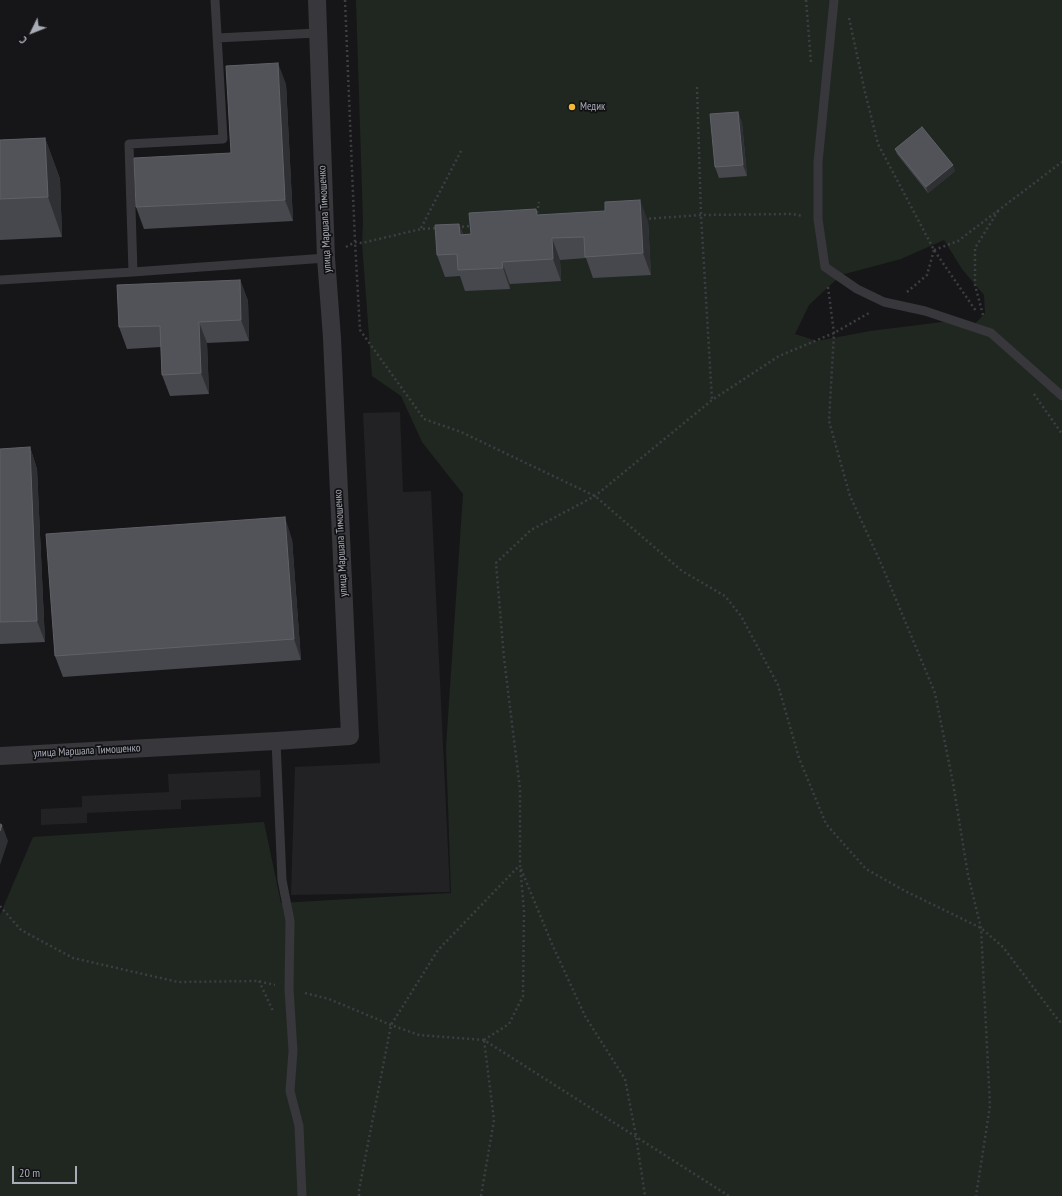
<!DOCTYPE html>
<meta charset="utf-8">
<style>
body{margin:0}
#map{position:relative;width:1062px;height:1196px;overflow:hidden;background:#161618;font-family:"PT Sans Narrow",sans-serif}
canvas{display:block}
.north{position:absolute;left:12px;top:12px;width:40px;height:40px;-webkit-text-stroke:3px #111113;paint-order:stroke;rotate:227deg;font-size:11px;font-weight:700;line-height:16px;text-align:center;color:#a8acb7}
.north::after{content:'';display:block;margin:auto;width:14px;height:18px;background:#a8acb7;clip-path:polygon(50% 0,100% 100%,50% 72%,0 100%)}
.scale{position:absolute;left:12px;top:1166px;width:65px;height:18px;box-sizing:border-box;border:2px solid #a8acb7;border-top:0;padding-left:5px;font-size:12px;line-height:14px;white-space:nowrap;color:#a8acb7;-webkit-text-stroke:3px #111113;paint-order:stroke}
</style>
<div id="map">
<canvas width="1062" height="1196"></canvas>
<div class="north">С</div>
<div class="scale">20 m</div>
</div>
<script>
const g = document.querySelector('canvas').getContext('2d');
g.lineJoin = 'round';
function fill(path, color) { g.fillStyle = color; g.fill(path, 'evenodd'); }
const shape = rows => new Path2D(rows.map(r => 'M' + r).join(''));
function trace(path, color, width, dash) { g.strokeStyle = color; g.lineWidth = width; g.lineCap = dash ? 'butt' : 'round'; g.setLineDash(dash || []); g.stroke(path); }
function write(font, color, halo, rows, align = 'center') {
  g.font = font + ' "PT Sans Narrow",sans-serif'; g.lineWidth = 3.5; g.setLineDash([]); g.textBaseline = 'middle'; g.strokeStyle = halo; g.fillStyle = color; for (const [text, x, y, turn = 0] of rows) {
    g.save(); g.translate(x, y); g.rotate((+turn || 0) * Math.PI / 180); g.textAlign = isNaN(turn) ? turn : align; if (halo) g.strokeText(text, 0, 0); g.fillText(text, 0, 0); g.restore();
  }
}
const built = shape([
 [400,412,403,492,431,491,450,892,291,895,295,767,380,763,363,413],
 [260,770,261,797,181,800,181,809,87,813,87,823,41,825,41,809,82,807,82,796,169,792,168,774]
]);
const green = shape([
 [356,0,1062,0,1062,1196,0,1196,0,915,33,837,264,822,281,903,451,893,446,747,463,494,422,442,401,396,372,376,362,243,363,222],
 [944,240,962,269,984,295,985,313,974,325,951,321,870,331,817,341,795,334,809,305,841,275,901,259]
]);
const path = shape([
 [345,0,355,242,360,330,424,419,461,432,595,496,682,571,725,596,741,616,778,685,799,758,826,824,866,869,905,891,981,928,1003,947,1055,1016,1062,1024],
 [806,0,811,62],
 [849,18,865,92,878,144,934,250,976,311],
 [697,87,701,215,712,400],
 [537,213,539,202],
 [644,219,701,215,792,214,803,216],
 [457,227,472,226],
 [421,228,461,151],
 [346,247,355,242,362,243,421,229,438,228],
 [934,250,958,241,1062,162],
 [828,287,834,333,829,421,850,496,880,561,935,693,953,783,968,875,981,928,990,1106,976,1196],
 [907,292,927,275,934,250],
 [983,315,975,285,975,248,998,211],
 [1034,394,1062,434],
 [521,869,552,944,585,1016,625,1079,636,1136,645,1196],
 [0,906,21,930,73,958,178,982,258,981,275,985],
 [259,981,273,1011],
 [305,993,329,999,391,1025,419,1035,484,1040,729,1196],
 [484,1040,509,1024,523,996,524,911,520,865,520,789,504,658,496,563,531,530,595,496,712,400,779,356,834,333,869,313],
 [359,1196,359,1190,391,1025,438,950,519,866],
 [481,1196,494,1120,484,1040]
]);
const lane = shape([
 [834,0,818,162,818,219,825,267,857,289,884,302,925,311,991,333,1062,396],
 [217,38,317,33],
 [133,272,129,144,223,139,215,0],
 [0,280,133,272,326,258],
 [276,741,282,880,290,921,289,989,293,1051,290,1091,299,1126,302,1196]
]);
const street = shape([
 [0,756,276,741,350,736,332,338,326,258,317,0]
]);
const wall = shape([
 [286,84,293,221,144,229,136,207,231,153],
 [738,112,742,123,747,176,719,178,715,167],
 [45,138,60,179,62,237,0,240,0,140],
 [895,149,955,171,928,193,897,154],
 [538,215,648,221,651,275,593,278,586,258,560,260,561,281,510,284,510,289,465,291,460,276,445,277,437,255,459,224,463,234,471,234],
 [240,280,248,301,249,341,207,343,209,394,170,396,162,375,161,347,127,349,119,327],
 [30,447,37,469,45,642,0,644,0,449],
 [292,539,301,660,63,677,55,656]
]);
const shadedWall = shape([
 [278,63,286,84,293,221,285,200],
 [738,112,742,123,747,176,743,165],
 [45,138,60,179,62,237,48,197],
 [953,165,955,171,928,193,926,187],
 [640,200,648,221,651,275,643,253],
 [459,224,467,246,460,235],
 [552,238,560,260,561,281,553,259],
 [502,262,510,284,510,289,503,268],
 [240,280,248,301,249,341,241,320],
 [199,322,207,343,209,394,201,373],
 [30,447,37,469,45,642,37,621],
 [285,517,292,539,301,660,294,639],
 [2,825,8,841,0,865,0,831]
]);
const building = shape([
 [278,63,285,200,136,207,134,158,231,153,226,66,278,63],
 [738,112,743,165,715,167,710,114,738,112],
 [922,127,953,165,926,187,895,149,922,127],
 [45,138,48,197,0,199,0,140,45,138],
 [640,200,643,253,585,257,584,237,552,238,553,259,502,262,503,268,458,270,457,254,437,255,435,225,459,224,460,235,471,234,469,213,536,209,537,215,605,211,605,202,640,200],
 [240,280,241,320,199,322,201,373,162,375,160,326,119,327,117,285,240,280],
 [30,447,37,621,0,622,0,449,30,447],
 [285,517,294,639,55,656,46,534,285,517],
 [0,824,2,825,0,831,0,824]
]);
const markers = [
 [572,107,4,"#f0ba35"]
];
const poiNames = [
 ["Медик",580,107]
];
const streetNames = [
 ["улица Маршала Тимошенко",325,219,-93],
 ["улица Маршала Тимошенко",341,543,-93],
 ["улица Маршала Тимошенко",87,751,-3]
];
fill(built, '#222224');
fill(green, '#202721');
trace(path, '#3d3e43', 2.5, [2, 3]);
trace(lane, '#37373c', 9);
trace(street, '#37373c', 18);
fill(wall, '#47484d');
fill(shadedWall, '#2f3033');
fill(building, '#525358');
trace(building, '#5f6167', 1);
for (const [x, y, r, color] of markers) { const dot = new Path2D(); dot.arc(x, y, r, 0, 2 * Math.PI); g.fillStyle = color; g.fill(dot); trace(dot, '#111113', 1.5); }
write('11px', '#a8acb7', '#111113', poiNames, 'left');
write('11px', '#a8acb7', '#111113', streetNames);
</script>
